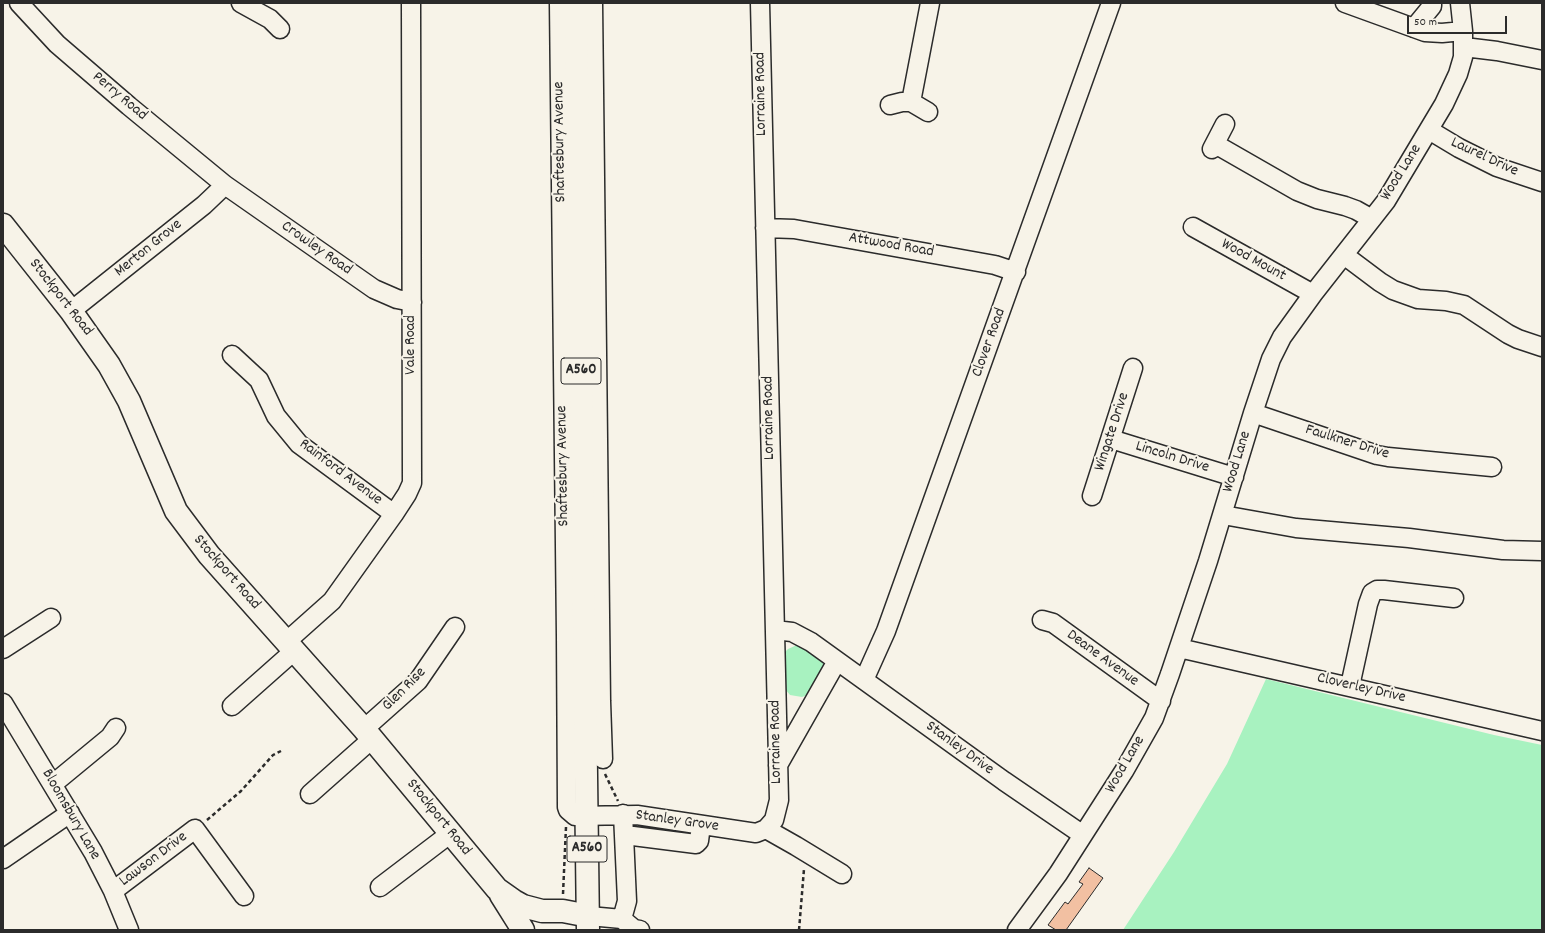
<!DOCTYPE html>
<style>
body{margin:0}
#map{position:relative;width:1545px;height:933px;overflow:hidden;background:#f7f3e8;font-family:Dekko,sans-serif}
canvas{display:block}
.frame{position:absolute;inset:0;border:4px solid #2b2b2b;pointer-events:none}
.scale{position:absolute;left:1407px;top:16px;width:100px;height:18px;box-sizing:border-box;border:2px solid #2b2b2b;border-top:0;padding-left:5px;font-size:12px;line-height:14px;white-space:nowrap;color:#2b2b2b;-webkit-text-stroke:3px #f7f3e8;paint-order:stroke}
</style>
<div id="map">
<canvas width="1545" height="933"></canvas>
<div class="frame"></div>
<div class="scale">50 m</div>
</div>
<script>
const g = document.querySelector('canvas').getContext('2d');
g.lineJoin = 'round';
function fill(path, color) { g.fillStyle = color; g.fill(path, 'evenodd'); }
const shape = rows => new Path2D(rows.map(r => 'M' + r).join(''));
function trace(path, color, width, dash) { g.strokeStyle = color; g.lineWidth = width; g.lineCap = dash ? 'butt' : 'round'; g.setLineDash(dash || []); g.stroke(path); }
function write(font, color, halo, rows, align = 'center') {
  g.font = font + ' Dekko,sans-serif'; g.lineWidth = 4; g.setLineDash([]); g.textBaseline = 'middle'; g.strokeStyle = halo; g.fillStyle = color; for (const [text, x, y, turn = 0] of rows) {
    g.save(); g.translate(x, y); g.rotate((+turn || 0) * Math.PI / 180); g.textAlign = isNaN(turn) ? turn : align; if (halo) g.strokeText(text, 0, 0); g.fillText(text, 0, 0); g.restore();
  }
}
const green = shape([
 [797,645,801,645,822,660,823,663,823,669,810,694,802,697,790,695,784,688,784,653,788,649],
 [1266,679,1494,735,1542,745,1542,930,1123,930,1174,852,1227,764]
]);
const building = shape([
 [1089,868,1103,878,1066,930,1056,930,1048,925,1065,902,1068,904,1083,884,1079,882,1089,868]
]);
const path = shape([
 [605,774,618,801],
 [207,820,241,791,273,755,281,751],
 [563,894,566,827],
 [799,930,804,869]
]);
const minor = shape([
 [19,3,57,44,129,106,225,185,374,289,397,299,412,302],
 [241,3,270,19,280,29],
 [559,3,566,636,567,807,568,810,575,816,637,815,756,833,766,829,774,820,779,800,760,3],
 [593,3,601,701,603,759],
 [1345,3,1425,32,1442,33,1463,31],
 [1414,28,1432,6,1432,3],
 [1464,47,1497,51,1542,60],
 [911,102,930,3],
 [890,105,902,102,911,102,928,112],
 [1429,130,1459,148,1497,167,1542,182],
 [1215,144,1297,191,1317,199,1345,206,1356,210,1372,219],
 [1212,149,1225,124],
 [1193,227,1313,294],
 [765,228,794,229,995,265,1016,272],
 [1344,255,1380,282,1393,290,1418,299,1446,301,1464,305,1508,334,1518,339,1542,347],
 [71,311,204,205,225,185],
 [232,355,259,380,276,416,299,444,394,514],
 [1253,413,1377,455,1388,457,1492,467],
 [1111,439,1234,477],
 [1092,496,1133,368],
 [1223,515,1296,528,1409,538,1503,550,1542,551],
 [1042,620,1053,623,1161,701],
 [775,630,792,632,811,642,1004,781,1083,835],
 [286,642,332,601,394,514,407,494,412,483,411,3],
 [1179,648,1542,731],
 [3,649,51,618],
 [864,680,886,631,1111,3],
 [1350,686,1368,604,1372,593,1377,590,1384,590,1454,598],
 [3,703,93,852,113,891,129,930],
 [232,706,294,651],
 [364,729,418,681,455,627],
 [778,765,837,661],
 [53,784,110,737,116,728],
 [310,794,372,739],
 [766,829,796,846,842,874],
 [625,835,696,844,699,841,701,825],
 [3,859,70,813],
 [380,887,451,833],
 [113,891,195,829,244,896],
 [589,916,622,919,627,901,623,814],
 [622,919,634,929,640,930],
 [1017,930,1058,874,1083,835,1124,771,1154,718,1170,674,1208,561,1253,413,1271,359,1282,337,1313,294,1386,201,1444,104,1458,74,1463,57,1463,31,1460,3]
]);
const major = shape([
 [3,225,71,311,109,365,129,401,176,511,209,555,364,729,497,889,514,901,523,906,542,911,563,911,589,916],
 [501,895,523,930]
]);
const highway = shape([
 [576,3,588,930]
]);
const shields = [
 [581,371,40],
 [587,849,40]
];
const shieldNames = [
 ["A560",581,371],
 ["A560",587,849]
];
const streetNames = [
 ["Lorraine Road",762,94,-91],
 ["Perry Road",119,97,40],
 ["Shaftesbury Avenue",561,142,-91],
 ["Laurel Drive",1484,158,25],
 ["Wood Lane",1402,173,-58],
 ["Attwood Road",891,246,10],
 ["Merton Grove",149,249,-39],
 ["Crowley Road",316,249,35],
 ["Wood Mount",1253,261,29],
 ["Stockport Road",60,298,52],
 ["Clover Road",990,343,-70],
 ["Vale Road",412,345,-90],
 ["Lorraine Road",770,418,-91],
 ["Wingate Drive",1113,432,-72],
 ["Faulkner Drive",1347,443,17],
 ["Lincoln Drive",1172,458,17],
 ["Wood Lane",1238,462,-73],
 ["Shaftesbury Avenue",564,466,-91],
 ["Rainford Avenue",340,473,37],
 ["Stockport Road",226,573,49],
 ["Deane Avenue",1102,659,36],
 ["Cloverley Drive",1361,689,13],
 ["Glen Rise",405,690,-45],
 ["Lorraine Road",777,742,-91],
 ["Stanley Drive",959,749,36],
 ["Wood Lane",1126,765,-60],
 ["Bloomsbury Lane",70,815,60],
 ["Stockport Road",438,818,51],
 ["Stanley Grove",677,822,8],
 ["Lawson Drive",154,860,-37]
];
fill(green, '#a8f2c0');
fill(building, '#f2c0a2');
trace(building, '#2b2b2b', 1);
trace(minor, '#2b2b2b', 21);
trace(major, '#2b2b2b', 25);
trace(highway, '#2b2b2b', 25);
trace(path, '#2b2b2b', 2.5, [4, 3]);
trace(minor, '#f7f3e8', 18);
trace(major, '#f7f3e8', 22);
trace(highway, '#f7f3e8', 22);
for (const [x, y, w] of shields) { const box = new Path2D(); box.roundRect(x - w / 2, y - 13, w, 26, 3); g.fillStyle = '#f7f3e8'; g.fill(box); trace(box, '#2b2b2b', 1); }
write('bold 15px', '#2b2b2b', null, shieldNames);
write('16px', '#2b2b2b', '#f7f3e8', streetNames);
</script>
